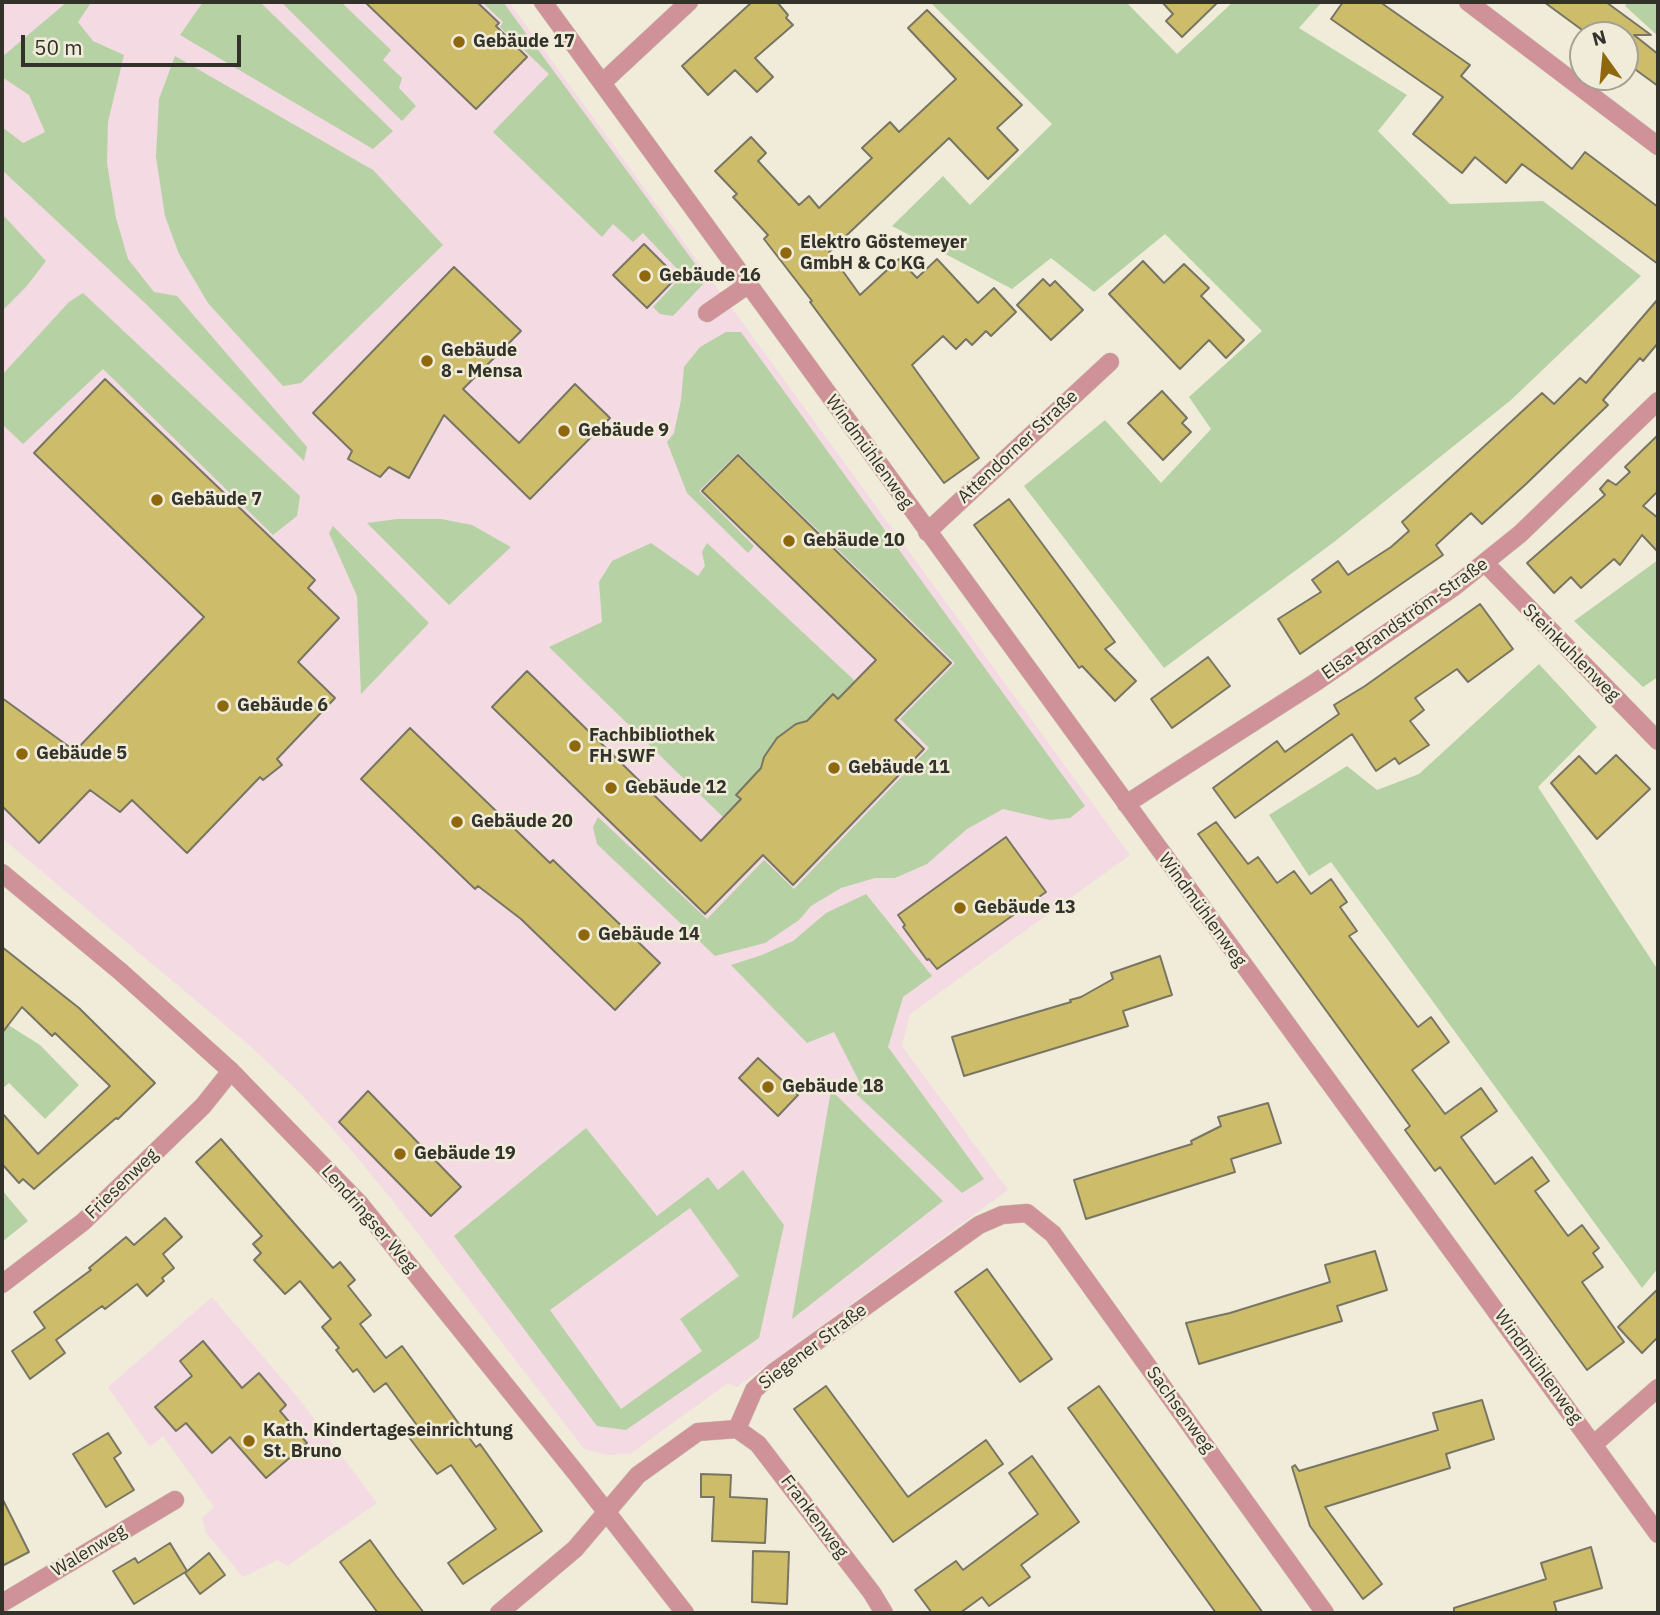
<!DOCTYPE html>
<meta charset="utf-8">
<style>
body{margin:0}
#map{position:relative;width:1660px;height:1615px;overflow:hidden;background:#f0ecd9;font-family:"IBM Plex Sans",sans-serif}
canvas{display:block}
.frame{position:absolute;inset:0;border:4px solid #32312a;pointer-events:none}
.north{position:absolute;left:1569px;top:21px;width:70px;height:70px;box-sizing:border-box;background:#f0ecd9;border:2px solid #a4a193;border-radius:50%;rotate:345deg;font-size:19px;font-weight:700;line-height:28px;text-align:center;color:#32312a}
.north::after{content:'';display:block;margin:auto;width:24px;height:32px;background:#8f680d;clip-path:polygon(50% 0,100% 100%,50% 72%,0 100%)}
.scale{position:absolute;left:21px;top:35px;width:220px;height:32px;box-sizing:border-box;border:4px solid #32312a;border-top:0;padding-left:9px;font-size:21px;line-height:24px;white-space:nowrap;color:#32312a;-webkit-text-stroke:5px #f0ecd9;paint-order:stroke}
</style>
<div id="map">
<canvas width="1660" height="1615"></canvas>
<div class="frame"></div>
<div class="north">N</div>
<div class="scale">50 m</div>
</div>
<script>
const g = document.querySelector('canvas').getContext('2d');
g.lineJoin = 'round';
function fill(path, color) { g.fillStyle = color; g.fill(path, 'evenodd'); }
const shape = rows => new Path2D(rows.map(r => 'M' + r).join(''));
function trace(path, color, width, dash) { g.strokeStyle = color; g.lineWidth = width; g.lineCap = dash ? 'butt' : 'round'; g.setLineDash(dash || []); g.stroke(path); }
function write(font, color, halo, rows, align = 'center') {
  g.font = font + ' "IBM Plex Sans",sans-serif'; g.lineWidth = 5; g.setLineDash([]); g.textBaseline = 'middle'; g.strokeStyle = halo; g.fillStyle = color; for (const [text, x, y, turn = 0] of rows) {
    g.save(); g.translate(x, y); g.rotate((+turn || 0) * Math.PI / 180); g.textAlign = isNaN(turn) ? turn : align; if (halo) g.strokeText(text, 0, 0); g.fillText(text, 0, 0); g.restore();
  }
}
const education = shape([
 [2,2,509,2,1130,855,910,1014,902,1046,1008,1190,737,1387,728,1383,630,1454,607,1455,584,1449,392,1200,346,1144,300,1093,250,1046,2,838],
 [212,1297,296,1395,377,1503,287,1566,277,1560,243,1577,206,1533,202,1518,214,1507,163,1436,150,1447,108,1387]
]);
const green = shape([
 [67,2,90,4,78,22,93,41,124,55,108,122,107,163,116,218,128,259,154,292,177,296,307,447,304,461,146,304,2,170,2,127,23,143,45,132,29,95,2,77,2,57],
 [203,2,260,2,393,131,373,149,180,35],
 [281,2,341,2,391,50,383,60,402,78,399,88,416,106,402,121],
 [482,2,503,2,707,280,673,316,660,314,653,307,683,275,643,233,633,242,613,224,602,237,493,132,549,74,500,27,503,22],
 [930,2,1126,2,1177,54,1233,2,1322,2,1299,28,1407,95,1378,131,1450,204,1543,201,1641,276,1511,400,1334,542,1164,668,1024,486,1105,420,1161,483,1211,429,1189,397,1262,331,1165,234,1094,292,1051,258,1012,289,892,226,943,176,970,205,1052,124],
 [1627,2,1658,2,1658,36,1625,6],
 [175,56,373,170,443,245,301,383,283,386,208,303,179,254,165,216,156,157,159,99],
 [2,214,46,261,26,287,2,311],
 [83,293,300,496,297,516,273,535,103,369,23,444,2,424,2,375,69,302],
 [726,332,741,332,1085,806,1070,818,1050,820,1003,809,967,829,927,864,895,878,875,878,841,888,811,906,799,920,765,943,715,956,597,844,593,827,598,817,707,919,764,860,794,889,929,748,900,719,955,663,738,453,699,491,754,546,748,553,687,493,667,442,674,433,681,400,684,367,700,347],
 [397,519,441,519,472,525,511,547,449,605,367,523],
 [333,526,429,623,361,694,357,596,329,533],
 [651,543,698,576,705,566,702,552,707,543,855,681,819,718,796,724,777,738,764,757,759,780,756,783,751,779,744,786,736,795,741,799,723,817,549,647,602,622,599,582,612,561],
 [1658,560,1658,677,1643,687,1574,621],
 [1539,664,1597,727,1538,787,1658,970,1658,1268,1642,1288,1331,862,1309,876,1269,815,1347,766,1377,790,1419,774],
 [866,894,932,976,903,997,888,1047,984,1179,962,1193,851,1089,860,1083,834,1032,807,1043,731,965,762,955,793,941,826,913],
 [2,1021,40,1045,79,1085,45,1119,9,1083,2,1089],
 [831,1090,943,1201,792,1319],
 [586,1128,657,1216,708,1177,718,1190,743,1170,784,1225,759,1338,626,1430,597,1426,454,1236],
 [690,1208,739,1276,680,1319,702,1351,621,1409,550,1310],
 [2,1190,28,1221,2,1242]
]);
const building = shape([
 [365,2,477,2,499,23,496,26,527,57,476,109,365,2],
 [752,2,777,2,788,15,786,18,793,25,755,58,773,77,757,92,735,70,708,95,682,66,752,2],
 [1162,2,1218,2,1182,37,1166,21,1173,14,1162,2],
 [1343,2,1380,2,1470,65,1461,76,1572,169,1585,152,1658,207,1658,264,1522,164,1506,183,1475,157,1462,173,1413,134,1443,97,1331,19,1343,2],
 [1544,2,1606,2,1651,35,1634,35,1658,54,1658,86,1625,62,1625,35,1589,35,1544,2],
 [927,10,1022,105,997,128,1018,150,988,179,949,138,829,252,860,295,899,259,917,278,937,259,978,303,994,288,1016,312,991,336,986,331,972,345,966,339,956,349,943,336,912,365,979,458,944,483,810,302,812,301,764,239,768,235,733,197,737,194,715,171,751,137,766,153,758,161,799,205,809,196,819,208,872,158,862,148,890,122,899,132,956,79,908,28,927,10],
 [644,244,677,277,647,308,613,275,644,244],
 [1143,261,1164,283,1184,264,1209,288,1201,296,1244,340,1226,358,1209,340,1180,369,1109,294,1143,261],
 [454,267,521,331,463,389,519,443,575,384,610,418,530,499,444,415,409,478,389,467,380,477,348,459,352,451,313,413,454,267],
 [1043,279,1050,286,1055,281,1083,310,1051,340,1017,305,1043,279],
 [1658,299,1658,343,1643,361,1640,358,1603,400,1608,405,1526,484,1482,524,1471,513,1436,545,1443,555,1300,654,1278,619,1321,592,1312,580,1338,561,1348,575,1391,547,1409,531,1402,522,1542,393,1554,404,1580,378,1586,383,1658,299],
 [105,379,315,580,308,588,339,618,298,662,335,698,277,759,282,765,263,780,260,777,187,853,132,800,120,812,90,790,39,843,2,806,2,698,75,751,204,617,34,453,105,379],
 [1162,391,1187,418,1182,423,1191,432,1163,460,1128,423,1162,391],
 [1658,435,1658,491,1643,506,1658,518,1658,552,1642,535,1620,565,1614,559,1581,588,1571,577,1554,593,1527,563,1605,495,1600,489,1608,480,1616,485,1630,472,1625,467,1658,435],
 [738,455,951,663,895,720,924,749,793,885,763,855,705,914,492,707,527,671,701,841,741,799,736,795,761,768,764,757,777,738,796,724,807,721,833,694,838,699,876,660,702,491,738,455],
 [1009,499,1115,642,1105,649,1136,681,1115,701,1082,666,1079,668,974,525,1009,499],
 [1480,604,1513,649,1468,682,1457,669,1415,698,1424,710,1410,721,1429,745,1399,764,1395,758,1376,771,1352,734,1235,818,1213,788,1277,741,1285,752,1339,714,1334,705,1365,686,1480,604],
 [1208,657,1230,686,1172,728,1151,699,1208,657],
 [410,728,550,863,553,860,660,963,615,1010,521,919,478,886,475,889,361,779,410,728],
 [1616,755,1650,789,1597,839,1551,783,1579,756,1596,774,1616,755],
 [1216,822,1248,864,1258,857,1277,883,1294,871,1311,894,1331,879,1347,902,1340,907,1357,931,1349,936,1418,1027,1431,1017,1449,1042,1412,1070,1428,1091,1445,1114,1481,1088,1497,1111,1461,1137,1495,1184,1532,1157,1549,1181,1535,1191,1568,1236,1582,1225,1599,1248,1593,1253,1603,1267,1582,1282,1624,1342,1587,1370,1440,1167,1435,1171,1405,1130,1410,1126,1198,834,1216,822],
 [1006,837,1046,892,937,969,929,959,927,960,903,927,905,925,898,915,1006,837],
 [2,947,79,1008,155,1083,118,1119,116,1118,34,1189,23,1179,19,1183,2,1164,2,1113,38,1154,110,1086,55,1033,52,1036,22,1007,2,1033,2,947],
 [1160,956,1172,995,1123,1011,1128,1026,964,1076,952,1037,1071,1002,1070,1000,1081,997,1113,979,1111,973,1160,956],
 [758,1058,798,1095,778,1116,739,1078,758,1058],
 [368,1091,461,1187,431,1216,339,1122,368,1091],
 [1268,1103,1281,1143,1231,1159,1235,1172,1086,1219,1074,1180,1192,1144,1191,1141,1221,1126,1218,1117,1268,1103],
 [221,1139,333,1268,340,1262,355,1280,348,1286,371,1315,360,1324,386,1358,402,1346,476,1447,480,1444,542,1531,463,1584,448,1563,496,1529,451,1465,437,1474,405,1432,416,1424,386,1383,374,1392,357,1369,353,1372,336,1350,339,1348,322,1327,331,1319,300,1281,285,1294,254,1260,261,1253,253,1244,262,1236,196,1162,221,1139],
 [165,1218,182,1237,163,1254,174,1268,162,1278,164,1281,147,1296,137,1284,105,1309,102,1306,56,1340,65,1353,30,1379,12,1351,45,1328,34,1312,91,1270,89,1268,126,1237,134,1245,165,1218],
 [1375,1251,1387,1290,1337,1306,1342,1321,1199,1364,1186,1323,1230,1313,1330,1282,1325,1265,1375,1251],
 [987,1269,1052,1359,1020,1382,955,1292,987,1269],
 [1658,1289,1658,1337,1642,1353,1618,1327,1658,1289],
 [203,1341,242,1388,259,1373,286,1405,280,1411,307,1443,266,1478,230,1437,212,1453,186,1423,176,1431,155,1407,192,1376,180,1361,203,1341],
 [826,1386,908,1497,986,1440,1003,1464,893,1542,794,1409,826,1386],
 [1099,1386,1263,1613,1216,1613,1068,1408,1099,1386],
 [1482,1400,1494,1439,1446,1454,1450,1468,1325,1507,1382,1584,1363,1599,1310,1526,1292,1467,1295,1465,1299,1471,1438,1430,1433,1413,1482,1400],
 [108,1433,121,1453,114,1458,134,1490,106,1507,73,1454,108,1433],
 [1032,1456,1079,1522,1021,1565,1030,1577,989,1606,982,1597,960,1613,932,1613,915,1590,956,1561,963,1570,1038,1514,1009,1473,1032,1456],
 [701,1474,731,1475,730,1497,767,1499,765,1543,712,1541,714,1497,701,1497,701,1474],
 [2,1498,29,1552,2,1566,2,1498],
 [370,1540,396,1576,424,1613,378,1613,340,1562,370,1540],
 [170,1543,187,1571,134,1604,113,1571,135,1558,138,1563,170,1543],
 [1591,1547,1602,1588,1554,1602,1557,1613,1454,1613,1454,1608,1546,1579,1541,1563,1591,1547],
 [753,1551,789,1552,787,1604,752,1602,753,1551],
 [209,1553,225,1575,200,1594,185,1573,209,1553]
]);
const street = shape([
 [543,2,1658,1534],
 [1468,2,1658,146],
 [602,83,689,2],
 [707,313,749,284],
 [927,532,1110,362],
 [1485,563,1658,741],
 [1126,804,1316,682,1454,587,1520,534,1658,401],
 [2,873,121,972,231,1071,359,1203,580,1478,685,1613],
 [2,1284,83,1222,203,1106,231,1071],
 [737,1429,754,1390,774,1372,979,1225,1002,1215,1027,1213,1053,1234,1325,1613],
 [737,1429,758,1444,872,1593,884,1613],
 [1594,1444,1658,1388],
 [2,1603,175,1500],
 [499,1613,575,1549,638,1475,698,1432,737,1429]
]);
const markers = [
 [459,42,7,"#8f680d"],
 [786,253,7,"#8f680d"],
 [645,276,7,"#8f680d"],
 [427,361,7,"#8f680d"],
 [564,431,7,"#8f680d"],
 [157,500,7,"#8f680d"],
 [789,541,7,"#8f680d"],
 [223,706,7,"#8f680d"],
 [575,746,7,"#8f680d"],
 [22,754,7,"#8f680d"],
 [834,768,7,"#8f680d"],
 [611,788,7,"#8f680d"],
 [457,822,7,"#8f680d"],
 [960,908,7,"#8f680d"],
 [584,935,7,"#8f680d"],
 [768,1087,7,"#8f680d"],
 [400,1154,7,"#8f680d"],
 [249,1441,7,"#8f680d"]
];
const poiNames = [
 ["Gebäude 17",473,42],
 ["Elektro Göstemeyer",800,243],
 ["GmbH & Co KG",800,264],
 ["Gebäude 16",659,276],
 ["Gebäude",441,351],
 ["8 - Mensa",441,372],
 ["Gebäude 9",578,431],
 ["Gebäude 7",171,500],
 ["Gebäude 10",803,541],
 ["Gebäude 6",237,706],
 ["Fachbibliothek",589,736],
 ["FH SWF",589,757],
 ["Gebäude 5",36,754],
 ["Gebäude 11",848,768],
 ["Gebäude 12",625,788],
 ["Gebäude 20",471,822],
 ["Gebäude 13",974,908],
 ["Gebäude 14",598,935],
 ["Gebäude 18",782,1087],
 ["Gebäude 19",414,1154],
 ["Kath. Kindertageseinrichtung",263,1431],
 ["St. Bruno",263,1452]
];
const streetNames = [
 ["Attendorner Straße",1018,447,-43],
 ["Windmühlenweg",869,452,54],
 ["Elsa-Brandström-Straße",1405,619,-35],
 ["Steinkuhlenweg",1571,653,45],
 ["Windmühlenweg",1202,910,54],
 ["Friesenweg",122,1184,-44],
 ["Lendringser Weg",369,1219,49],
 ["Siegener Straße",813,1347,-37],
 ["Windmühlenweg",1538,1367,54],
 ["Sachsenweg",1180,1410,54],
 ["Frankenweg",814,1517,53],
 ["Walenweg",89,1551,-31]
];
fill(education, '#f3dae3');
fill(green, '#b6d2a4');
fill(building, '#cdbd6b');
trace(building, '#787563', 2);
trace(street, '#cecaba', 19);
trace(street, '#cf9299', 18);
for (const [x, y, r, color] of markers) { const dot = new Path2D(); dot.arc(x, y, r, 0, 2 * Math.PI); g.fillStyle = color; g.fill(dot); trace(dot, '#f0ecd9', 2.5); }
write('bold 18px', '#32312a', '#f0ecd9', poiNames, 'left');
write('18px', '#32312a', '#f0ecd9', streetNames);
</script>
